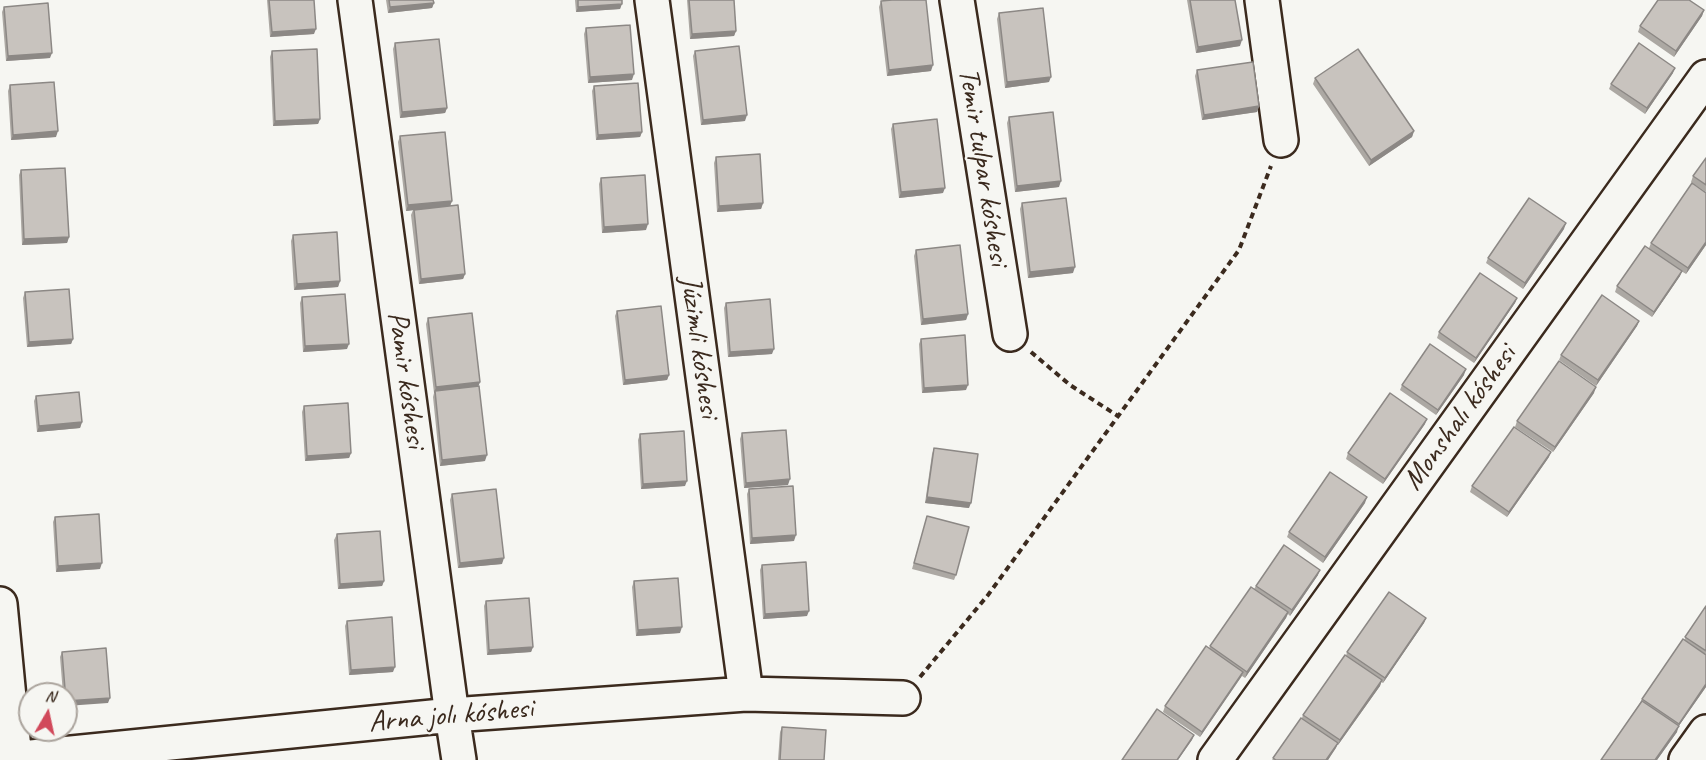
<!DOCTYPE html>
<meta charset="utf-8">
<style>
body{margin:0}
#map{position:relative;width:1706px;height:760px;overflow:hidden;background:#f6f6f2;font-family:Caveat,sans-serif}
canvas{display:block}
.north{position:absolute;left:18px;top:682px;width:60px;height:60px;box-sizing:border-box;background:#f6f6f2;border:2px solid #aba49d;border-radius:50%;rotate:9deg;font-size:16px;font-weight:700;line-height:24px;text-align:center;color:#3b2a1e}
.north::after{content:'';display:block;margin:auto;width:21px;height:27px;background:#d1495b;clip-path:polygon(50% 0,100% 100%,50% 72%,0 100%)}
</style>
<div id="map">
<canvas width="1706" height="760"></canvas>
<div class="north">N</div>
</div>
<script>
const g = document.querySelector('canvas').getContext('2d');
g.lineJoin = 'round';
const shape = rows => new Path2D(rows.map(r => 'M' + r).join(''));
function trace(path, color, width, dash) { g.strokeStyle = color; g.lineWidth = width; g.lineCap = dash ? 'butt' : 'round'; g.setLineDash(dash || []); g.stroke(path); }
function fill(path, color) { g.fillStyle = color; g.fill(path, 'evenodd'); }
function write(font, color, halo, rows, align = 'center') {
  g.font = font + ' Caveat,sans-serif'; g.lineWidth = 4.5; g.setLineDash([]); g.textBaseline = 'middle'; g.strokeStyle = halo; g.fillStyle = color; for (const [text, x, y, turn = 0] of rows) {
    g.save(); g.translate(x, y); g.rotate((+turn || 0) * Math.PI / 180); g.textAlign = isNaN(turn) ? turn : align; if (halo) g.strokeText(text, 0, 0); g.fillText(text, 0, 0); g.restore();
  }
}
const path = shape([
 [1031,352,1070,385,1118,416],
 [920,677,988,595,1239,250,1271,166]
]);
const minor = shape([
 [355,0,452,715,459,760],
 [652,0,746,694],
 [957,0,1010,334],
 [1262,0,1281,140],
 [0,604,15,760],
 [0,760,452,715,746,694,903,698],
 [1215,760,1706,77],
 [1686,760,1706,732]
]);
const wall = shape([
 [267,0,314,0,314,34,270,37],
 [386,0,433,0,434,3,432,8,388,13],
 [575,0,622,0,620,9,576,12],
 [687,0,734,0,736,31,734,36,690,39],
 [1187,0,1235,0,1240,46,1196,53],
 [881,1,931,71,887,76,879,7],
 [4,7,50,58,6,61,2,12],
 [1704,10,1702,16,1674,57,1638,32,1640,26],
 [999,13,1049,82,1005,88,997,19],
 [586,28,632,80,588,83,584,34],
 [395,43,447,108,445,113,400,118,393,49],
 [272,51,320,119,318,124,273,126,270,57],
 [695,51,745,121,701,125,693,56],
 [1197,70,1259,106,1257,112,1202,120,1195,76],
 [1673,73,1645,114,1609,89,1611,84],
 [1315,78,1414,131,1412,137,1369,166,1313,84],
 [10,85,56,137,11,140,8,91],
 [594,86,642,132,640,137,596,140,592,91],
 [1009,117,1059,187,1015,192,1007,123],
 [893,124,943,193,899,198,891,129],
 [400,136,452,201,450,206,465,274,463,279,419,284,411,215,413,210,406,211,398,142],
 [716,157,763,203,761,209,717,212,714,163],
 [1706,158,1706,192,1691,182,1693,176],
 [21,170,69,237,67,243,22,245,19,175],
 [601,178,646,230,602,233,599,184],
 [1022,203,1073,273,1028,278,1020,209],
 [1564,229,1523,289,1486,263,1488,258],
 [293,235,340,281,338,287,294,290,291,241],
 [1651,243,1706,245,1686,274,1681,271,1680,276,1652,317,1615,292,1617,286,1649,248],
 [916,250,968,314,966,320,921,325,914,256],
 [25,292,73,339,71,344,27,347,23,298],
 [302,297,347,349,303,352,300,303],
 [1517,298,1515,303,1474,363,1437,338,1439,332],
 [726,303,772,354,728,357,724,308],
 [617,311,669,375,667,380,623,385,615,316],
 [428,318,480,382,478,386,485,461,440,466,433,397,434,393,426,324],
 [1639,321,1637,326,1596,386,1559,360,1561,355],
 [921,339,966,390,922,393,919,344],
 [1464,375,1436,415,1400,390,1402,385],
 [1594,393,1553,452,1515,427,1517,421],
 [36,396,82,422,80,428,37,432,34,401],
 [304,406,351,453,349,458,305,461,302,412],
 [1425,424,1383,484,1346,459,1348,453],
 [742,433,788,485,744,488,740,439],
 [640,434,685,486,641,489,638,440],
 [934,448,969,508,925,503,932,454],
 [1549,457,1507,517,1470,492,1472,486],
 [749,489,794,541,750,544,747,494],
 [452,494,502,564,458,568,450,500],
 [1365,503,1323,563,1287,537,1289,532],
 [927,516,956,575,954,580,912,569],
 [55,517,100,569,56,572,53,522],
 [337,534,384,581,382,586,338,589,334,540],
 [762,565,807,616,763,619,760,570],
 [1318,575,1290,616,1288,614,1286,618,1245,678,1242,676,1200,737,1163,712,1165,706,1254,589,1256,586],
 [634,581,680,633,636,636,632,587],
 [486,601,533,647,531,652,487,655,484,606],
 [1706,606,1706,687,1678,727,1677,732,1657,760,1601,760,1640,703,1642,699,1684,640],
 [1426,618,1424,623,1383,683,1381,682,1380,686,1338,745,1337,745,1328,760,1272,760,1302,718,1303,715,1346,656,1347,652],
 [347,621,393,672,349,675,345,626],
 [62,652,108,703,63,694,60,657],
 [782,727,824,760,778,760,780,732]
]);
const shadedWall = shape([
 [434,3,432,8,388,13,390,7],
 [622,4,620,9,576,12,578,7],
 [1704,10,1702,16,1674,57,1676,51],
 [316,29,314,34,270,37,272,32],
 [736,31,734,36,690,39,692,34],
 [1242,40,1240,46,1196,53,1198,47],
 [52,53,50,58,6,61,8,56],
 [933,65,931,71,887,76,889,70],
 [1675,68,1673,73,1645,114,1647,108],
 [634,74,632,80,588,83,590,77],
 [1051,77,1049,82,1005,88,1007,82],
 [1259,106,1257,112,1202,120,1204,115],
 [447,108,445,113,400,118,402,112],
 [747,115,745,121,701,125,703,120],
 [320,119,318,124,273,126,275,121],
 [58,131,56,137,11,140,13,135],
 [1414,131,1412,137,1369,166,1371,160],
 [642,132,640,137,596,140,598,135],
 [1061,181,1059,187,1015,192,1017,186],
 [945,188,943,193,899,198,901,192],
 [452,201,450,206,406,211,408,205],
 [763,203,761,209,717,212,719,206],
 [1566,223,1564,229,1523,289,1525,283],
 [648,224,646,230,602,233,604,227],
 [69,237,67,243,22,245,24,239],
 [1706,242,1706,245,1686,274,1688,268],
 [1075,267,1073,273,1028,278,1030,272],
 [1682,271,1680,276,1652,317,1654,312],
 [465,274,463,279,419,284,421,279],
 [340,281,338,287,294,290,297,284],
 [1517,298,1515,303,1474,363,1476,358],
 [968,314,966,320,921,325,923,319],
 [1639,321,1637,326,1596,386,1598,380],
 [73,339,71,344,27,347,29,342],
 [349,344,347,349,303,352,305,346],
 [774,349,772,354,728,357,730,352],
 [1466,369,1464,375,1436,415,1438,410],
 [669,375,667,380,623,385,625,380],
 [480,382,478,387,434,393,436,387],
 [968,385,966,390,922,393,924,388],
 [1596,387,1594,393,1553,452,1555,447],
 [1427,419,1425,424,1383,484,1385,479],
 [82,422,80,428,37,432,39,426],
 [1551,452,1549,457,1507,517,1509,512],
 [351,453,349,458,305,461,307,456],
 [487,455,485,461,440,466,442,460],
 [790,479,788,485,744,488,746,483],
 [687,481,685,486,641,489,643,484],
 [927,497,971,503,969,508,925,503],
 [1367,497,1365,503,1323,563,1325,557],
 [796,535,794,541,750,544,752,538],
 [504,558,502,564,458,568,460,563],
 [102,563,100,569,56,572,58,566],
 [1320,570,1318,575,1290,616,1292,610],
 [384,581,382,586,338,589,340,584],
 [809,611,807,616,763,619,765,614],
 [1288,612,1286,618,1245,678,1247,672],
 [1426,618,1424,623,1383,683,1385,678],
 [682,627,680,633,636,636,638,630],
 [533,647,531,652,487,655,489,650],
 [395,667,393,672,349,675,351,670],
 [1243,672,1241,677,1200,737,1202,732],
 [1382,680,1380,686,1338,745,1340,740],
 [1706,684,1706,687,1678,727,1677,732,1657,760,1655,760],
 [110,698,108,703,66,706,66,701],
 [1194,735,1192,740,1178,760,1177,760],
 [1338,743,1336,748,1328,760,1326,760]
]);
const building = shape([
 [269,0,314,0,316,29,272,32,269,0],
 [389,0,433,0,434,3,390,7,389,0],
 [578,0,622,0,622,4,578,7,578,0],
 [689,0,734,0,736,31,692,34,689,0],
 [892,0,926,0,933,65,889,70,881,1,892,0],
 [1190,0,1235,0,1242,40,1198,47,1190,0],
 [1658,0,1689,0,1704,10,1676,51,1640,26,1658,0],
 [48,3,52,53,8,56,4,7,48,3],
 [1043,8,1051,77,1007,82,999,13,1043,8],
 [630,25,634,74,590,77,586,28,630,25],
 [439,39,447,108,402,112,395,43,439,39],
 [1639,43,1675,68,1647,108,1611,84,1639,43],
 [739,46,747,115,703,120,695,51,739,46],
 [317,49,320,119,275,121,272,51,317,49],
 [1358,49,1414,131,1371,160,1315,78,1358,49],
 [1253,62,1259,106,1204,115,1197,70,1253,62],
 [54,82,58,131,13,135,10,85,54,82],
 [638,83,642,132,598,135,594,86,638,83],
 [1053,112,1061,181,1017,186,1009,117,1053,112],
 [937,119,945,188,901,192,893,124,937,119],
 [445,132,452,201,408,205,400,136,445,132],
 [760,154,763,203,719,206,716,157,760,154],
 [1706,158,1706,185,1693,176,1706,158],
 [65,168,69,237,24,239,21,170,65,168],
 [645,175,648,224,604,227,601,178,645,175],
 [1692,183,1706,193,1706,242,1688,268,1651,243,1692,183],
 [1066,198,1075,267,1030,272,1022,203,1066,198],
 [1529,198,1566,223,1525,283,1488,258,1529,198],
 [458,205,465,274,421,279,414,210,458,205],
 [337,232,340,281,297,284,293,235,337,232],
 [960,245,968,314,923,319,916,250,960,245],
 [1645,246,1682,271,1654,312,1617,286,1645,246],
 [1480,273,1517,298,1476,358,1439,332,1480,273],
 [69,289,73,339,29,342,25,292,69,289],
 [345,294,349,344,305,346,302,297,345,294],
 [1602,295,1639,321,1598,380,1561,355,1602,295],
 [770,299,774,349,730,352,726,303,770,299],
 [661,306,669,375,625,380,617,311,661,306],
 [472,313,480,382,436,387,428,318,472,313],
 [965,335,968,385,924,388,921,339,965,335],
 [1430,344,1466,369,1438,410,1402,385,1430,344],
 [1559,361,1596,387,1555,447,1517,421,1559,361],
 [479,386,487,455,442,460,435,391,479,386],
 [79,392,82,422,39,426,36,396,79,392],
 [1390,393,1427,419,1385,479,1348,453,1390,393],
 [348,403,351,453,307,456,304,406,348,403],
 [1514,427,1551,452,1509,512,1472,486,1514,427],
 [786,430,790,479,746,483,742,433,786,430],
 [684,431,687,481,643,484,640,434,684,431],
 [934,448,978,454,971,503,927,497,934,448],
 [1330,472,1367,497,1325,557,1289,532,1330,472],
 [793,486,796,535,752,538,749,489,793,486],
 [496,489,504,558,460,563,452,494,496,489],
 [99,514,102,563,58,566,55,517,99,514],
 [927,516,969,527,956,575,914,563,927,516],
 [380,531,384,581,340,584,337,534,380,531],
 [1284,545,1320,570,1292,610,1256,586,1284,545],
 [806,562,809,611,765,614,762,565,806,562],
 [678,578,682,627,638,630,634,581,678,578],
 [1251,587,1288,612,1247,672,1210,646,1251,587],
 [1389,592,1426,618,1385,678,1347,652,1389,592],
 [529,598,533,647,489,650,486,601,529,598],
 [1706,606,1706,651,1685,637,1706,606],
 [392,617,395,667,351,670,347,621,392,617],
 [1683,639,1706,655,1706,684,1679,724,1642,699,1683,639],
 [1206,646,1243,672,1202,732,1165,706,1206,646],
 [106,648,110,698,66,701,62,652,106,648],
 [1345,655,1382,680,1340,740,1303,715,1345,655],
 [1642,701,1679,726,1655,760,1601,760,1642,701],
 [1157,709,1194,735,1177,760,1122,760,1157,709],
 [1301,718,1338,743,1326,760,1276,760,1273,758,1301,718],
 [782,727,826,730,824,760,780,760,782,727]
]);
const streetNames = [
 ["Temir tulpar kóshesi",983,167,81],
 ["Júzimli kóshesi",699,347,82],
 ["Pamir kóshesi",406,380,82],
 ["Monshalı kóshesi",1460,418,-54],
 ["Arna jolı kóshesi",451,716,-5]
];
trace(minor, '#3b2a1e', 38);
trace(path, '#3b2a1e', 4, [6, 4.5]);
trace(minor, '#f6f6f2', 33);
fill(wall, '#aca8a3');
fill(shadedWall, '#8c8885');
fill(building, '#c8c3be');
trace(building, '#8c8885', 1.5);
write('30px', '#3b2a1e', '#f6f6f2', streetNames);
</script>
